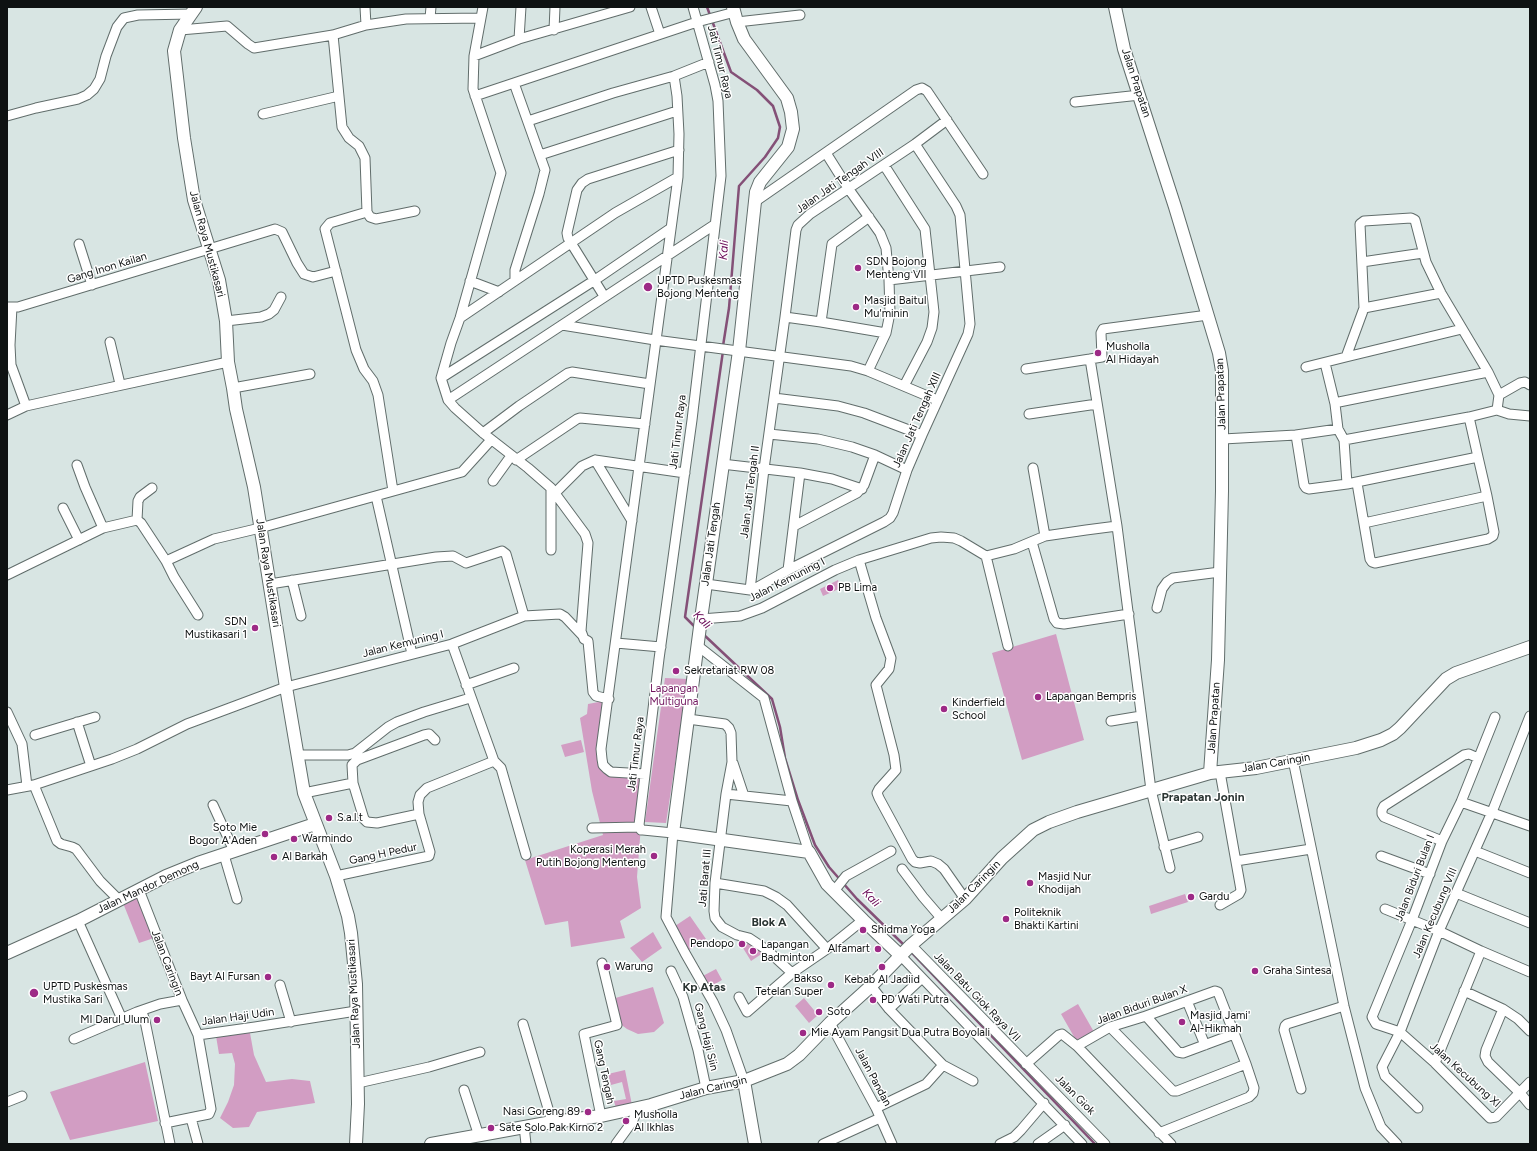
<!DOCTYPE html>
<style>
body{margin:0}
#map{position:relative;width:1537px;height:1151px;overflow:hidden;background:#d8e5e3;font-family:Figtree,sans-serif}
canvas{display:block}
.frame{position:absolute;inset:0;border:8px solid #0e1212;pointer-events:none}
</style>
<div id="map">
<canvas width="1537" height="1151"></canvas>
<div class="frame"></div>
</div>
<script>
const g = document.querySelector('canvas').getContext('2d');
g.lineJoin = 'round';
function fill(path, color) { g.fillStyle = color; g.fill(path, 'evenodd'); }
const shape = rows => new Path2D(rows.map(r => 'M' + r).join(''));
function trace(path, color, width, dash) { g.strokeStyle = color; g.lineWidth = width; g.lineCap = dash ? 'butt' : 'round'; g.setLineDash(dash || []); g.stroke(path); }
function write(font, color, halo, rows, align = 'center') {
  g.font = font + ' Figtree,sans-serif'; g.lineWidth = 3; g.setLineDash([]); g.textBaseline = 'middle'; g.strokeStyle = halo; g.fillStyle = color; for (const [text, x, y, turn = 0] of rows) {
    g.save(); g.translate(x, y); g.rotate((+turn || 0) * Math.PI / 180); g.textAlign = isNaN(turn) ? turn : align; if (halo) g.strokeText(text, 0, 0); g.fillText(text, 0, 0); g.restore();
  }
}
const green = shape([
 [838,580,841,588,823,596,820,589],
 [1056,634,1084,740,1022,760,992,653],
 [665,678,688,679,666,823,645,822],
 [604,701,603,765,607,769,645,774,637,877,641,908,620,921,625,938,571,947,568,921,545,925,525,860,603,835,592,791,580,718,587,714,588,704],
 [581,740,584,752,565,757,561,745],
 [1185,894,1188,902,1151,914,1149,906],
 [137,895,154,938,139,943,123,903],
 [690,916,706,939,686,952,672,928],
 [653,932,662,948,642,962,630,948],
 [749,942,763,953,751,961,743,948],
 [716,969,722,980,706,989,699,978],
 [653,987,664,1023,654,1032,638,1034,627,1029,619,1023,612,999],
 [804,998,818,1015,809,1023,795,1006],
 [1078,1004,1094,1032,1077,1042,1061,1014],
 [250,1033,254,1055,266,1082,292,1079,310,1081,315,1103,257,1112,249,1127,233,1128,220,1118,228,1102,234,1085,235,1064,232,1053,219,1054,216,1036],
 [145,1062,158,1121,70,1140,50,1092],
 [625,1070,632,1105,616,1108,614,1101,626,1099,622,1082,611,1085,608,1074]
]);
const stream = shape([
 [707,7,731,72,757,90,773,106,780,127,778,138,765,157,739,186,729,308,723,346],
 [695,627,685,617,723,351],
 [703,634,772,699,780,727,785,758,798,800,815,845,829,867,857,899,905,946],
 [910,951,1095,1144]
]);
const street = shape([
 [365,7,366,25],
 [483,7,474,56,473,89,501,173,460,318,451,343,441,378,448,400,455,408,483,433,528,468,551,488,585,534,588,543,581,631,584,639,588,641,593,692,596,696,609,699],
 [651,7,660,34],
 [693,7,715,85,718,101,721,176,692,420,659,659,639,825,641,830,643,830,673,833,666,917,685,953,713,1002,726,1030,744,1081],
 [430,18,431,7],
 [737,22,800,15],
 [180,30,227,26,248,44,254,48,333,35,366,25,406,19,481,18],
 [554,30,555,7],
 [333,35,342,127,349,138,359,146,365,158,367,212,330,223,325,229,356,350,364,369,373,381,378,395,393,491],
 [519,39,521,7],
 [474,56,519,39,630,7],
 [514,83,545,170,539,194,515,270,515,280],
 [475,96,697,22,735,12],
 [1075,102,1140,95],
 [263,114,339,96],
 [7,116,36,108,78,99,87,95,94,89,100,79,106,56,117,27,124,18,138,15,192,14],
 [528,121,613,93,674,76,709,62],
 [826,153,848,188,880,233,886,248,889,280,890,313,886,333,868,371],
 [540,155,677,111],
 [884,165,925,229,934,312,932,328,927,342,904,386],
 [756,201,916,90,922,88,927,91,983,174],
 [367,212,370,217,376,219,415,211],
 [79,244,92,285],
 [1362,262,1423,253],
 [889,280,1000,267],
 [470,281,499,292],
 [604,296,568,238,567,233,577,190,582,183,588,179,679,150],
 [7,307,18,307,275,229,282,232,297,263,304,274,313,277,336,271],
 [12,307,10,345,11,365,26,406],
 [1364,308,1441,293],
 [785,317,821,322,886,333],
 [460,318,615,213,678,177],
 [226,321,261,317,269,314,274,310,281,297],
 [821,322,832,244,869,217],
 [562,325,655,340,851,366,868,371,937,400],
 [110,342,120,384],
 [1346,357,1462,329],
 [1325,363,1335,404],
 [1306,367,1346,357,1364,308,1360,224,1364,221,1411,218,1415,220,1426,262,1441,293,1488,372],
 [1026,369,1090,359],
 [441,378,595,280,671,228],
 [233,388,310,374],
 [774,398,838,406,864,413,922,435],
 [448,400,714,225],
 [1497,410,1509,414,1530,416],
 [1029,414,1097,404],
 [7,415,26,406,62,398,228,362],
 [1338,429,1335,404,1339,402,1488,372,1499,395],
 [483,433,519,406,568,373,572,372,650,384],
 [769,434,818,439,852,447,875,455,907,470],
 [1296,435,1304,485,1306,488,1309,489,1347,484,1344,440],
 [1223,439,1296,435,1338,429,1344,440,1469,417,1497,410,1499,395,1520,383,1525,382,1530,385],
 [516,460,577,419,580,418,645,424],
 [595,460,632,521],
 [722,464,800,473,832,479,862,489],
 [77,465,85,487,103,528],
 [1033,468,1045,536],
 [493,481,511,456],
 [1357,483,1370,559,1372,562,1375,563,1488,539,1493,536,1494,532,1487,496,1478,457],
 [1347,484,1478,457,1469,417],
 [556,492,582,466,595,460,685,473],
 [376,496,412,654],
 [63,508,79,540],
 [137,520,138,501,140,497,152,488],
 [1364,523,1487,496],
 [794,526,857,493,864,485,875,455],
 [1032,542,1054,619,1057,623,1064,624,1129,614],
 [551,550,551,488],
 [986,556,1008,646],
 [859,560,876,618,891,658,889,669,876,685,894,755,896,770,879,789,877,793,879,798,912,859,915,862,920,863,931,861,938,864,944,869,965,899],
 [166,561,174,577,198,615],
 [788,570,800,473],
 [7,575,103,528,137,520,141,523,166,561,214,539,260,528,462,472,491,440],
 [292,580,301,616],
 [270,584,436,557,453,556,466,563,502,551,506,554,524,616],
 [706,584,750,590,756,588,788,570,884,522,890,518,893,513,907,470,922,435,968,334,970,324,960,215,956,206,915,144],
 [750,590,764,469,785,317,796,230,798,225,810,214,915,144,947,120],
 [1157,608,1162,589,1167,582,1173,578,1220,572],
 [701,619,740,616,762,608,835,570,859,560,931,538,941,537,954,538,961,541,986,556,1014,549,1045,536,1086,530,1117,526],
 [616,643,661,647],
 [452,644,494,761,501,768,526,855],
 [698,646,764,698,792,801,809,852],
 [466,685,514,668],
 [7,712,22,744,27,786],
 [1495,717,1461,802,1442,841,1412,920,1372,1017,1376,1024,1400,1032,1435,1063,1490,1118,1496,1117,1530,1082],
 [688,719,725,724,729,728,731,733,732,762,726,794,715,883,714,911,715,918,722,927,737,935,749,938,767,950,792,973],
 [1111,721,1141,716],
 [77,722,91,766],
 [35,735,95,717],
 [297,755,348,755,355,753,388,727,397,722,424,712,470,698],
 [1293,760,1344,1006,1365,1088,1381,1127,1397,1144],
 [733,763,744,796],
 [645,774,611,772,607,769,603,765,602,759,601,749,678,177,679,134,677,96,674,76],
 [353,783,364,819,367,822,377,823,419,814],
 [34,785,57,841,61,844,72,847,76,849,100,881,119,900],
 [7,790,34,785,112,759,137,749,187,724,286,687,452,644,524,616,560,614,565,617,582,635],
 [304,793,353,783,352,765,357,760,424,735,429,734,435,740],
 [726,794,792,801],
 [1461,802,1530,826],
 [213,805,234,851],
 [592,828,639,827],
 [1442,841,1384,817,1382,814,1382,810,1384,806,1464,755,1469,754,1478,758],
 [1164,847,1198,837],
 [1475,851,1530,873],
 [224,855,237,899],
 [1381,856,1430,874],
 [1236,861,1311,849],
 [1170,868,1151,790,1117,526,1090,359,1102,357,1101,333,1103,329,1208,315],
 [902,869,923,897,942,919],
 [336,876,429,856,430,852,419,814,418,802,420,795,427,788,494,761],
 [715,883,764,891,776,897,787,905,827,949],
 [139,890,182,1000,198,1035,211,1109,209,1114,165,1123],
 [834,891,846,876,891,851],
 [1456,893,1530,923],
 [1220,905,1239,894,1241,890,1220,772],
 [1385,909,1439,931,1481,951,1530,972],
 [78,921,122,1019],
 [911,945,1105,1144],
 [901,956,1082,1144],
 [671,971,683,997,698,1050,706,1088],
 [280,985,291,1022],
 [871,986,889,1009,943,1065,973,1081],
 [1464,991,1503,1009,1518,1019,1530,1031],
 [739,997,747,1012,792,973,827,949,863,920],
 [1187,1001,1205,1045],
 [889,1009,922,978],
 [1503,1009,1486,1050,1485,1056,1488,1062,1520,1093,1530,1105],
 [1146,1016,1178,1052,1183,1053,1234,1034],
 [830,1023,876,1108,892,1144],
 [523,1024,552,1122],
 [1110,1027,1173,1091,1177,1091,1246,1064],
 [198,1035,255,1027,356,1011],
 [74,1039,137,1012],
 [1077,1046,1110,1027,1146,1016,1215,991,1218,992,1246,1064,1254,1088,1253,1093,1249,1097,1159,1133],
 [1435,1063,1481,951],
 [1026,1064,1059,1035,1062,1034,1077,1046,1171,1144],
 [358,1083,429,1067,480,1052],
 [1301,1089,1284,1030,1285,1026,1287,1024,1344,1006],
 [464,1090,479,1136],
 [7,1102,22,1096],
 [876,1108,926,1084,943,1065],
 [1418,1108,1385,1076,1382,1067,1400,1032,1439,931,1492,812,1530,716],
 [601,1116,584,1034,617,1025,602,963],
 [191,1118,198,1144],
 [524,1126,526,1144],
 [170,1144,145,1021,143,1015,137,1012,160,1004,182,1000],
 [616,1144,632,1122,639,1107],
 [823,1144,880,1118],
 [1000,1144,1014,1137,1021,1130,1044,1103],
 [1038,1144,1065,1125]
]);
const secondary = shape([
 [196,7,180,30,174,51,184,138,194,200,219,280,226,321,228,362,233,388,236,409,254,487,286,687,304,793,336,876,348,916,351,933,356,984,358,1104,356,1144],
 [733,7,737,22,744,39,787,98,791,112,793,129,788,147,760,182,756,192,739,351,701,619,673,833,809,852,827,884,863,920,901,956],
 [1115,7,1124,49,1175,207,1219,353,1222,371,1222,491,1218,660,1210,773],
 [7,953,78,921,166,876,198,863,315,824],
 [744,1081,755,1144],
 [431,1144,552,1122,601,1116,651,1105,706,1088,744,1081,787,1064,799,1055,830,1023,871,986,911,945,965,899,1002,858,1033,830,1049,822,1077,812,1210,773,1256,768,1356,748,1381,740,1393,734,1400,728,1446,679,1456,673,1530,647]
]);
const markers = [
 [858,268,4,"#9d2a86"],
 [648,287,5,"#9d2a86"],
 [856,307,4,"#9d2a86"],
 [1098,353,4,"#9d2a86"],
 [830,588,4,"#9d2a86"],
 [255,628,4,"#9d2a86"],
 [676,671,4,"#9d2a86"],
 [1038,697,4,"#9d2a86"],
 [944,709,4,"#9d2a86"],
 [329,818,4,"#9d2a86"],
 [265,834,4,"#9d2a86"],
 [294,839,4,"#9d2a86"],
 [654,856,4,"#9d2a86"],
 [274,857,4,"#9d2a86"],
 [1030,883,4,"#9d2a86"],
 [1191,897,4,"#9d2a86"],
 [1006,919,4,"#9d2a86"],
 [863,930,4,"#9d2a86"],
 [742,944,4,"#9d2a86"],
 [878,949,4,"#9d2a86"],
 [753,951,4,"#9d2a86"],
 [607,967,4,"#9d2a86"],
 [882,967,4,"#9d2a86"],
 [1255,971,4,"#9d2a86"],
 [268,977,4,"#9d2a86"],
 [831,985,4,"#9d2a86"],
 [34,993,5,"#9d2a86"],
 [873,1000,4,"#9d2a86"],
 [819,1012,4,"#9d2a86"],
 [157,1020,4,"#9d2a86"],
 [1182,1022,4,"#9d2a86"],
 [803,1033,4,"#9d2a86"],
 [588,1112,4,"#9d2a86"],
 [626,1121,4,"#9d2a86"],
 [491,1128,4,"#9d2a86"]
];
const streetNames = [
 ["Jati Timur Raya",720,62,76],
 ["Jalan Prapatan",1136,83,72],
 ["Jalan Jati Tengah VIII",840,181,-35],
 ["Jalan Raya Mustikasari",207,244,75],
 ["Gang Inon Kailan",107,268,-17],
 ["Jalan Prapatan",1221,394,-92],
 ["Jalan Jati Tengah XIII",917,420,-66],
 ["Jati Timur Raya",678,432,-83],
 ["Jalan Jati Tengah II",750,492,-83],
 ["Jalan Jati Tengah",711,544,-82],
 ["Jalan Raya Mustikasari",268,573,81],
 ["Jalan Kemuning I",787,580,-27],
 ["Jalan Kemuning I",403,644,-14],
 ["Jalan Prapatan",1214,718,-86],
 ["Jati Timur Raya",636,754,-83],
 ["Jalan Caringin",1276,763,-10],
 ["Gang H Pedur",383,854,-12],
 ["Jati Barat III",705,878,-85],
 ["Jalan Biduri Bulan I",1415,878,-69],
 ["Jalan Mandor Demong",148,887,-25],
 ["Jalan Caringin",974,887,-45],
 ["Jalan Kecubung VIII",1435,913,-67],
 ["Jalan Caringin",167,963,69],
 ["Jalan Raya Mustikasari",354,994,-93],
 ["Jalan Batu Giok Raya VII",977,997,46],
 ["Jalan Biduri Bulan X",1142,1005,-20],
 ["Jalan Haji Udin",238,1017,-8],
 ["Gang Haji Siin",706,1037,76],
 ["Gang Tengah",604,1072,78],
 ["Jalan Kecubung XI",1465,1075,42],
 ["Jalan Pandan",873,1077,62],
 ["Jalan Caringin",713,1088,-14],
 ["Jalan Giok",1075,1095,45]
];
const poiNames = [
 ["SDN Bojong",866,262],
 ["Menteng VII",866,275],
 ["UPTD Puskesmas",657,281],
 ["Bojong Menteng",657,294],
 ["Masjid Baitul",864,301],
 ["Mu'minin",864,314],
 ["Musholla",1106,347],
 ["Al Hidayah",1106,360],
 ["PB Lima",838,588],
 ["SDN",247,622,"right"],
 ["Mustikasari 1",247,635,"right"],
 ["Sekretariat RW 08",684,671],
 ["Lapangan Bempris",1046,697],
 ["Kinderfield",952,703],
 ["School",952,716],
 ["S.a.l.t",337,818],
 ["Soto Mie",257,828,"right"],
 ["Bogor A'Aden",257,841,"right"],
 ["Warmindo",302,839],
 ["Koperasi Merah",646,850,"right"],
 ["Putih Bojong Menteng",646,863,"right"],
 ["Al Barkah",282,857],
 ["Masjid Nur",1038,877],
 ["Khodijah",1038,890],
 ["Gardu",1199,897],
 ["Politeknik",1014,913],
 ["Bhakti Kartini",1014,926],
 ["Shidma Yoga",871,930],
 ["Pendopo",734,944,"right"],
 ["Lapangan",761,945],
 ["Badminton",761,958],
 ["Alfamart",870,949,"right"],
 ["Warung",615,967],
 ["Graha Sintesa",1263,971],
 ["Bayt Al Fursan",260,977,"right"],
 ["Bakso",823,979,"right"],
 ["Tetelan Super",823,992,"right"],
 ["Kebab Al Jadiid",882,980,"center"],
 ["UPTD Puskesmas",43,987],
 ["Mustika Sari",43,1000],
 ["PD Wati Putra",881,1000],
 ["Soto",827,1012],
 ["Masjid Jami'",1190,1016],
 ["Al-Hikmah",1190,1029],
 ["MI Darul Ulum",149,1020,"right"],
 ["Mie Ayam Pangsit Dua Putra Boyolali",811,1033],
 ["Nasi Goreng 89",580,1112,"right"],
 ["Musholla",634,1115],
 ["Al Ikhlas",634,1128],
 ["Sate Solo Pak Kirno 2",499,1128]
];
const parkNames = [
 ["Lapangan",674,689],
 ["Multiguna",674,702]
];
const waterNames = [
 ["Kali",724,250,-85],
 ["Kali",702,620,45],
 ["Kali",871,898,46]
];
const neighbourhoodNames = [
 ["Prapatan Jonin",1203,797],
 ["Blok A",769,922],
 ["Kp Atas",704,987]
];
fill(green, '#d29dc3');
trace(stream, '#845077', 2.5);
trace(street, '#616d6b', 11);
trace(secondary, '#616d6b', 14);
trace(street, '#fff', 9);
trace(secondary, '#fff', 12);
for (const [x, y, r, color] of markers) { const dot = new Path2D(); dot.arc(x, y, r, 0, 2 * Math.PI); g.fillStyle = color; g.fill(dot); trace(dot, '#fff', 1.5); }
write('11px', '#0e1212', '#fff', streetNames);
write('11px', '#0e1212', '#fff', poiNames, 'left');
write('11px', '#71165f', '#fff', parkNames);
write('italic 12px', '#690b58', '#fff', waterNames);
write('bold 12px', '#2a3432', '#fff', neighbourhoodNames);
</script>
